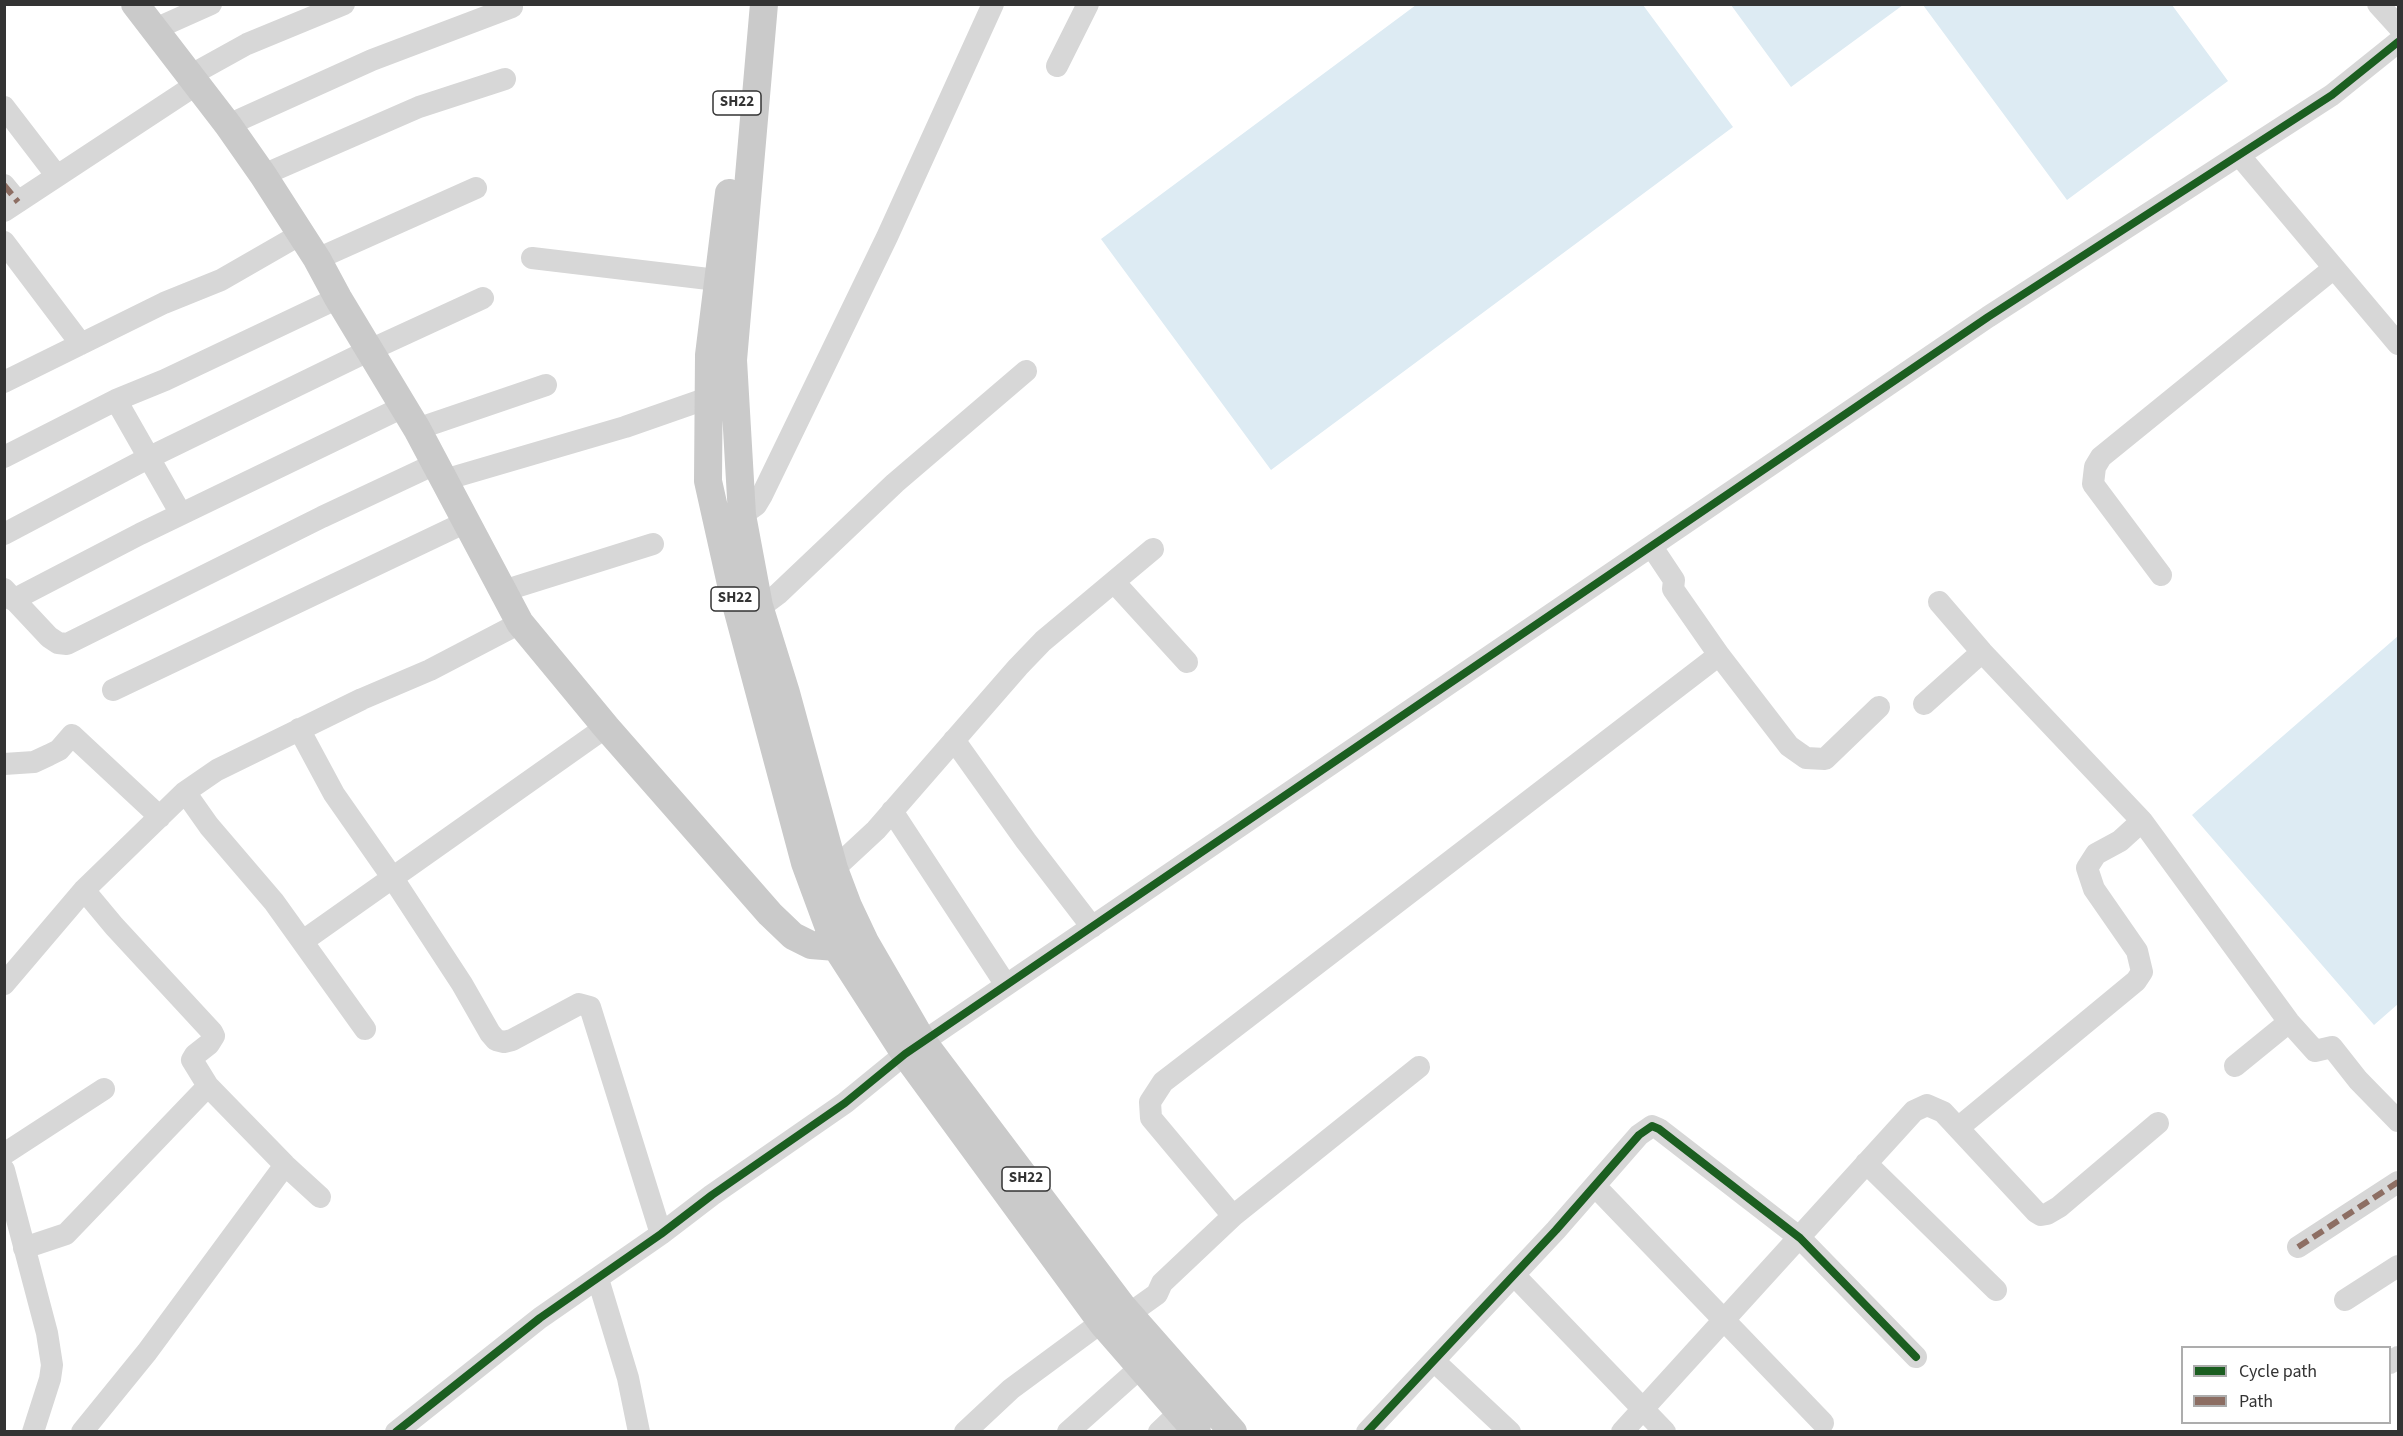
<!DOCTYPE html>
<style>
body{margin:0}
#map{position:relative;width:2403px;height:1436px;overflow:hidden;background:#fff;font-family:"Source Sans 3",sans-serif}
canvas{display:block}
.frame{position:absolute;inset:0;border:6px solid #333;pointer-events:none}
.legend{position:absolute;left:2181px;top:1346px;width:210px;height:78px;box-sizing:border-box;background:#fff;border:2px solid #adadad;margin:0;padding:8px 10px;list-style:none;font-size:18px;color:#333}
.legend li{display:flex;align-items:center;gap:12px;height:30px}
.legend b{width:30px;border:2px solid #adadad}
</style>
<div id="map">
<canvas width="2403" height="1436"></canvas>
<div class="frame"></div>
<ul class="legend">
<li><b style="height:8px;background:#1b5e20"></b>Cycle path</li>
<li><b style="height:8px;background:#8d6e63"></b>Path</li>
</ul>
</div>
<script>
const g = document.querySelector('canvas').getContext('2d');
g.lineJoin = 'round';
function fill(path, color) { g.fillStyle = color; g.fill(path, 'evenodd'); }
const shape = rows => new Path2D(rows.map(r => 'M' + r).join(''));
function trace(path, color, width, dash) { g.strokeStyle = color; g.lineWidth = width; g.lineCap = dash ? 'butt' : 'round'; g.setLineDash(dash || []); g.stroke(path); }
function write(font, color, halo, rows, align = 'center') {
  g.font = font + ' "Source Sans 3",sans-serif'; g.lineWidth = 6; g.setLineDash([]); g.textBaseline = 'middle'; g.strokeStyle = halo; g.fillStyle = color; for (const [text, x, y, turn = 0] of rows) {
    g.save(); g.translate(x, y); g.rotate((+turn || 0) * Math.PI / 180); g.textAlign = isNaN(turn) ? turn : align; if (halo) g.strokeText(text, 0, 0); g.fillText(text, 0, 0); g.restore();
  }
}
const water = shape([
 [1416,5,1643,5,1733,127,1271,470,1101,239],
 [1731,5,1903,5,1791,87],
 [1923,5,2172,5,2228,81,2067,200],
 [2398,636,2398,1004,2374,1025,2192,815]
]);
const minor = shape([
 [2378,4,2398,26],
 [155,29,211,4],
 [1057,66,1088,4],
 [191,75,247,44,344,4],
 [4,107,57,176],
 [228,125,372,60,512,7],
 [2239,155,2398,344],
 [263,175,419,107,505,79],
 [4,185,18,202],
 [4,211,197,84],
 [4,242,81,344],
 [532,258,717,280],
 [317,259,476,188],
 [4,382,164,303,221,280,301,234],
 [116,400,181,514],
 [417,429,546,385],
 [4,457,116,400,165,380,338,298],
 [444,480,625,427,708,398],
 [742,515,756,505,762,495,887,237,993,4],
 [4,534,148,458,370,350,483,298],
 [1652,547,1674,580,1673,589,1719,655,1789,746,1806,758,1825,759,1879,707],
 [2161,575,2093,484,2095,467,2101,457,2334,268],
 [1114,582,1187,662],
 [4,589,49,637,58,643,67,644,322,517,435,464],
 [503,591,653,544],
 [13,600,140,534,403,407],
 [1939,602,1982,652,2142,821,2120,841,2096,854,2087,868,2094,889,2137,951,2142,972,2136,981,1958,1128],
 [746,611,766,603,778,594,895,483,1026,371],
 [113,690,466,522],
 [1924,704,1982,652],
 [299,729,334,794,392,877,462,984,490,1033,496,1040,504,1042,512,1040,579,1004,590,1007,661,1234],
 [954,740,1026,841,1092,927],
 [4,764,34,762,49,755,59,750,72,735,160,817],
 [185,792,209,826,274,902,365,1029],
 [892,811,1006,985],
 [2142,821,2289,1022,2315,1051,2332,1047,2358,1080,2398,1121],
 [834,869,876,830,1018,667,1043,641,1153,549],
 [84,890,114,926,212,1032,214,1036,209,1044,195,1055,192,1060,208,1086,285,1165,320,1197],
 [303,941,606,727],
 [4,984,84,890,185,792,217,770,362,699,430,670,520,623],
 [2235,1066,2289,1022],
 [4,1154,104,1089],
 [1866,1163,1996,1290],
 [4,1170,47,1333,52,1365,50,1379,33,1432],
 [1595,1186,1823,1423],
 [1233,1216,1151,1118,1150,1102,1163,1082,1719,655],
 [2298,1247,2398,1182],
 [24,1248,66,1234,208,1086],
 [1514,1275,1665,1432],
 [598,1279,628,1378,639,1432],
 [2345,1300,2398,1266],
 [1129,1314,1157,1294,1162,1283,1233,1216,1419,1067],
 [1434,1361,1510,1432],
 [2390,1363,2398,1357],
 [82,1432,147,1352,285,1165],
 [396,1432,540,1318,661,1234,712,1195,845,1103,905,1054,1988,317,2332,95,2398,42],
 [965,1432,1011,1389,1114,1313],
 [1068,1432,1141,1367],
 [1159,1432,1180,1412],
 [1367,1432,1556,1230,1639,1135,1652,1126,1659,1129,1800,1238,1916,1357],
 [1622,1432,1914,1111,1927,1105,1943,1112,2036,1212,2041,1215,2047,1214,2059,1207,2158,1123]
]);
const major = shape([
 [135,4,228,125,263,175,317,259,338,298,417,429,520,623,606,727,770,914,793,936,811,945,836,947,851,945],
 [764,4,733,360,742,515,759,606,786,693,834,869,848,906,865,942,923,1042,1122,1306,1233,1432],
 [729,193,709,355,708,481,733,593,805,863,836,947,905,1054,1102,1323,1197,1432]
]);
const quiet = shape([
 [4,185,18,202],
 [2298,1247,2398,1182]
]);
const cycleway = shape([
 [396,1432,540,1318,661,1234,712,1195,845,1103,905,1054,1988,317,2332,95,2398,42],
 [1367,1432,1556,1230,1639,1135,1652,1126,1659,1129,1800,1238,1916,1357]
]);
const shields = [
 [737,103,48],
 [735,599,48],
 [1026,1179,48]
];
const shieldNames = [
 ["SH22",737,103],
 ["SH22",735,599],
 ["SH22",1026,1179]
];
fill(water, '#ddebf3');
trace(minor, '#d7d7d7', 22);
trace(major, '#cacaca', 28);
trace(quiet, '#8d6e63', 6, [12, 6]);
trace(cycleway, '#1b5e20', 8);
for (const [x, y, w] of shields) { const box = new Path2D(); box.roundRect(x - w / 2, y - 12, w, 24, 4.5); g.fillStyle = '#fff'; g.fill(box); trace(box, '#333', 1.5); }
write('bold 15px', '#333', null, shieldNames);
</script>
